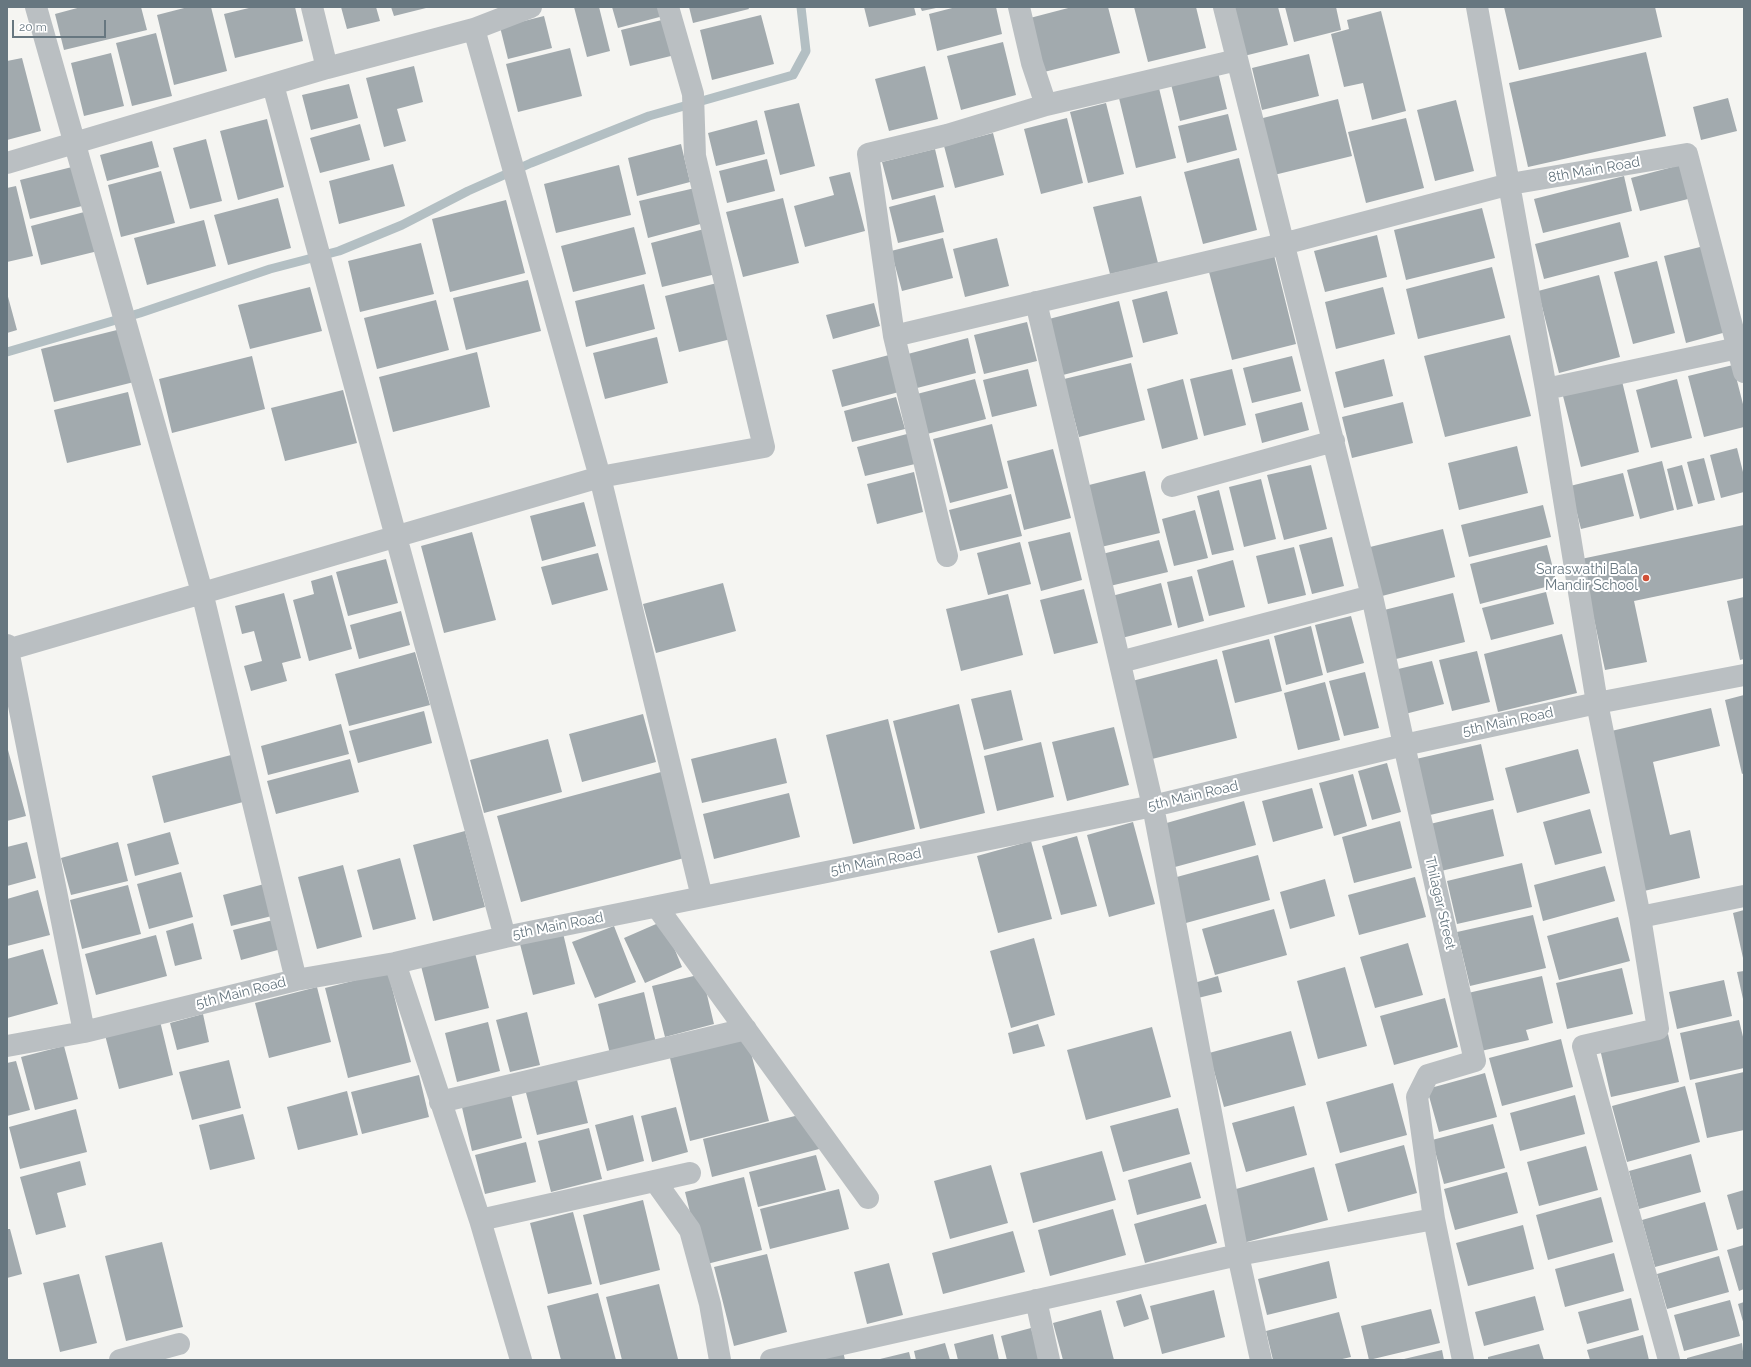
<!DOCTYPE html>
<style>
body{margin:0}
#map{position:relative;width:1751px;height:1367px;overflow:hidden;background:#f5f5f2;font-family:Raleway,sans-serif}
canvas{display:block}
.frame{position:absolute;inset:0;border:8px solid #677780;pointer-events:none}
.scale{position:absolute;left:12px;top:20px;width:94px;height:18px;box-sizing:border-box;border:2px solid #677780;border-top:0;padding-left:5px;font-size:12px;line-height:14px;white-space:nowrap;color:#677780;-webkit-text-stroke:3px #fff;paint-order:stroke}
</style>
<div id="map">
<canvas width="1751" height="1367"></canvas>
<div class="frame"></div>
<div class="scale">20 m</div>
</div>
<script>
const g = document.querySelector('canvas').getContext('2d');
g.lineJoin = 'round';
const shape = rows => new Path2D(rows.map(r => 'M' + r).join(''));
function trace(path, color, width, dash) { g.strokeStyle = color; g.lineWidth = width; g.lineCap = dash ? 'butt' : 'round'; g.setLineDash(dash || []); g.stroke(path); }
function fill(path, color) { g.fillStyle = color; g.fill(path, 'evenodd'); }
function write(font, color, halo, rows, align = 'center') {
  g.font = font + ' Raleway,sans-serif'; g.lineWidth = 4; g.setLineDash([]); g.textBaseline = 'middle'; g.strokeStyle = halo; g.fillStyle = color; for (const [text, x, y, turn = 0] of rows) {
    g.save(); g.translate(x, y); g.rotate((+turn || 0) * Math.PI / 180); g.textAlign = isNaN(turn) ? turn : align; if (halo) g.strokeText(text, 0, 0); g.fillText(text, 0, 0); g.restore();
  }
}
const stream = shape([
 [7,352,140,313,270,269,339,251,402,225,468,191,531,163,649,116,793,75,806,51,801,7]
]);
const building = shape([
 [81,7,141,7,147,30,64,50,55,14],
 [188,7,211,7,227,71,174,85,157,15],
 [253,7,295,7,303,41,235,58,224,14],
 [341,7,376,7,380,21,347,29],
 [391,7,426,7,426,8,394,16],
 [574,7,599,7,610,51,587,57],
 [612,7,665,7,667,15,618,28],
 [689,7,748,7,749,9,693,23],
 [864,7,914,7,916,15,869,27],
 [920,7,936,7,936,8,922,11],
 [956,7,996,7,1002,34,937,51,929,14],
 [1072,7,1108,7,1120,53,1044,72,1030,18],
 [1134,7,1196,7,1206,48,1148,62],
 [1232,7,1278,7,1288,45,1244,56],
 [1285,7,1336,7,1341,30,1294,42],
 [1504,7,1655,7,1662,37,1519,70],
 [1381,11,1406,111,1372,120,1363,83,1344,87,1331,34,1349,29,1347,20],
 [761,15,774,64,712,80,700,30],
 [544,16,552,48,508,59,500,27],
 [670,18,679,54,630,66,621,30],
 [156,33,172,96,132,106,116,43],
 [1003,42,1016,95,961,110,947,56],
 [570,48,582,96,518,112,506,64],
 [1646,52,1666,136,1528,167,1509,83],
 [111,53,124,106,84,116,71,63],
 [1309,54,1319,96,1262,110,1252,68],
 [22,58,41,131,7,140,7,61],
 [414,66,423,102,397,109,406,141,384,147,366,78],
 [925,66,938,119,889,131,875,79],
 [1217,68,1227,109,1180,121,1170,80],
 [349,84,358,118,311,130,302,95],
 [1158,84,1176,158,1136,168,1118,94],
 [1728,98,1737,131,1701,140,1693,107],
 [1338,99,1352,156,1274,175,1259,119],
 [1456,100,1474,171,1435,181,1417,110],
 [799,103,815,166,780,175,764,111],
 [1106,103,1124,174,1088,183,1070,112],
 [1228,114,1237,150,1187,163,1178,126],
 [1067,118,1083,183,1041,194,1024,129],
 [1406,118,1424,188,1366,203,1348,132],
 [267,119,284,187,238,200,220,131],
 [757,120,765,154,716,166,708,133],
 [360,124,370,160,320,173,310,138],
 [993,133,1004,175,955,188,944,146],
 [206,139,222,201,190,209,173,148],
 [152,141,159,167,107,181,100,155],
 [681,144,690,182,637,196,628,158],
 [935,149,944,187,892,200,882,162],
 [1239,158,1257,230,1203,244,1184,172],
 [767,159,775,191,727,203,719,171],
 [393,164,405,206,339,224,329,181],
 [619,165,631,215,556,233,544,184],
 [1680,165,1688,199,1640,211,1631,178],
 [76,166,86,205,30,219,20,180],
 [161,171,175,223,121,237,108,185],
 [850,172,865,231,805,247,794,206,834,195,829,177],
 [1624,176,1632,211,1543,233,1534,199],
 [16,186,33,256,7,262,7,188],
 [695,188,704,223,648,238,639,201],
 [935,195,944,232,898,243,889,207],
 [1141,196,1158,263,1110,274,1093,207],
 [278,198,291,248,228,265,214,215],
 [783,198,799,263,743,277,726,212],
 [506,200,525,273,450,292,432,219],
 [1482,208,1495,258,1406,280,1394,230],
 [88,211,98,251,41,265,31,226],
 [204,220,216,266,147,285,134,238],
 [1620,222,1629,257,1544,279,1535,244],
 [634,227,646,274,573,292,561,246],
 [704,229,716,274,662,287,651,243],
 [1377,235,1387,277,1325,292,1314,251],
 [943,238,953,278,902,291,891,251],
 [997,238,1009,286,965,297,953,249],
 [421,243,434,294,360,312,348,261],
 [1708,245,1730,331,1686,343,1664,256],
 [1274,255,1296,344,1232,360,1209,272],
 [1657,261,1675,333,1633,344,1614,272],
 [1492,267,1505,318,1418,339,1406,289],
 [1599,275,1620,357,1559,373,1538,291],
 [528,280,541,331,466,350,453,298],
 [717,283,731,339,679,352,665,296],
 [644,284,655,329,586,347,575,301],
 [310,287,322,331,250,349,238,305],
 [1383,287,1395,334,1336,349,1325,302],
 [1167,291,1178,334,1143,343,1132,300],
 [7,293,17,330,7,333],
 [436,300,449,350,377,369,364,318],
 [1119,301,1133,357,1059,376,1045,320],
 [874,303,880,326,833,339,826,315],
 [1027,322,1037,361,984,374,974,335],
 [121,329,134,382,54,402,41,349],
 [1510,335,1531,416,1445,437,1424,356],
 [657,337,668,383,605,399,593,353],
 [968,338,976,373,913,389,904,355],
 [477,352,490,407,393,432,379,377],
 [889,355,899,392,842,407,832,370],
 [252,356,265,409,172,433,159,379],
 [1292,356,1301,391,1252,403,1243,368],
 [1384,359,1393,396,1344,408,1335,372],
 [1131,363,1145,420,1079,437,1064,379],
 [1733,365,1744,408,1744,427,1704,437,1688,376],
 [1028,369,1037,406,992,417,983,380],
 [1232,369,1246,425,1204,436,1190,379],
 [975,379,986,419,923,435,913,395],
 [1183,379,1198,439,1162,449,1147,389],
 [1677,379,1692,438,1651,448,1636,390],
 [1622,381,1639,452,1581,467,1563,396],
 [343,390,357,443,285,461,271,408],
 [128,392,141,445,67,463,54,410],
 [896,397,905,429,852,442,844,411],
 [1302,402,1309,430,1262,443,1255,414],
 [1403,402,1413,443,1352,458,1342,417],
 [992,424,1008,488,950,503,933,439],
 [907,434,915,464,865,476,857,447],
 [1517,446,1528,493,1459,510,1448,463],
 [1737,448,1744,476,1744,492,1721,498,1710,455],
 [1053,449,1071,518,1024,530,1007,461],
 [1704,458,1715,500,1698,504,1687,462],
 [1662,461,1674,510,1640,519,1627,470],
 [1311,465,1327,529,1284,540,1267,475],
 [1682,465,1693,506,1677,510,1667,469],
 [1145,471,1160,533,1101,547,1085,486],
 [914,472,923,512,877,524,867,484],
 [1623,473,1634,516,1581,529,1570,486],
 [1261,479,1276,539,1244,547,1229,487],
 [1219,490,1234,550,1212,555,1197,496],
 [1011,494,1022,536,960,551,949,510],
 [584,502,596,546,542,561,530,516],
 [1543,505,1551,537,1469,557,1461,525],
 [1195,510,1208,558,1174,566,1162,519],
 [1744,525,1744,578,1634,601,1647,662,1605,670,1581,559],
 [1443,529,1455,577,1382,596,1370,547],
 [472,532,496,620,444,633,421,546],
 [1070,532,1082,580,1041,591,1028,542],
 [1332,537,1344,586,1312,594,1299,545],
 [1159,540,1168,572,1110,586,1102,554],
 [1020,542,1031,584,988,595,977,553],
 [1547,545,1557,584,1480,604,1470,564],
 [1294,547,1306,595,1268,604,1256,556],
 [598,553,608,590,552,605,541,567],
 [386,559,398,603,348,616,336,572],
 [1233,560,1245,607,1209,616,1197,570],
 [332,575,352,649,309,661,293,600,314,594,311,581],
 [1192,576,1204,621,1178,628,1167,582],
 [723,583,736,631,656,653,643,604],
 [1161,583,1172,625,1118,639,1108,597],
 [1084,589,1098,643,1054,654,1040,600],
 [1546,592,1554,624,1491,640,1482,608],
 [284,593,301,658,282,663,287,681,251,691,244,666,262,661,254,631,242,634,235,606],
 [1453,593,1465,642,1392,660,1380,611],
 [1008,594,1023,655,961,671,946,609],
 [1744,597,1744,659,1740,660,1727,601],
 [401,611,410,645,359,659,350,625],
 [1351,616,1364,663,1327,673,1315,625],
 [1311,626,1323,675,1286,685,1274,636],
 [1562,634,1577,693,1498,712,1484,654],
 [1269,639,1282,691,1235,703,1222,651],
 [1477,651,1490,702,1452,711,1439,660],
 [415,652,430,705,349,726,335,674],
 [1217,659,1237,738,1152,759,1132,681],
 [1432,661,1444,704,1405,714,1394,670],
 [1365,672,1379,728,1344,736,1329,681],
 [1325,682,1340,740,1298,750,1284,693],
 [1011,690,1023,740,984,750,971,699],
 [1744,695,1744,773,1742,774,1725,700],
 [959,704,985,813,920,829,893,721],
 [1711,708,1720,746,1653,762,1670,835,1690,830,1700,878,1644,891,1607,732],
 [424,711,432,743,358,763,349,731],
 [643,714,656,762,582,782,569,734],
 [888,719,915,829,853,844,826,735],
 [341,724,349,754,268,775,261,746],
 [1114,727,1129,785,1067,801,1052,742],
 [776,738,787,783,702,803,691,759],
 [548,739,562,792,484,813,470,760],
 [1041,742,1054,797,997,811,984,756],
 [1481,744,1494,800,1430,815,1416,759],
 [1578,749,1590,793,1517,813,1505,768],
 [8,750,26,816,7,821,7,751],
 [231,755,243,802,164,823,152,776],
 [350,759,359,792,276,814,267,781],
 [1387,763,1401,812,1372,820,1358,771],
 [661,772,684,858,521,902,497,816],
 [1353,774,1367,826,1334,836,1319,783],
 [1312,788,1323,828,1273,842,1262,801],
 [789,793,800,837,714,859,703,814],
 [1244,801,1256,845,1175,867,1163,824],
 [1493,809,1504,856,1441,871,1430,824],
 [1590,809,1602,853,1555,865,1543,822],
 [1400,821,1412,868,1354,883,1342,837],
 [1133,822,1155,904,1109,917,1087,835],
 [465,831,485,907,433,921,413,845],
 [170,832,179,864,135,876,127,844],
 [1077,836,1097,906,1061,915,1042,846],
 [1031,841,1052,919,998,933,977,856],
 [27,842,36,878,7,886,7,847],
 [118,842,128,881,71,895,61,858],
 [1258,855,1270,900,1186,923,1173,878],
 [400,858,416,919,373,930,357,870],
 [1522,863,1532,907,1457,924,1447,881],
 [343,865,362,937,317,949,298,877],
 [1605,866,1615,901,1543,921,1534,885],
 [181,872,193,917,149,929,137,884],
 [1415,877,1426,917,1359,935,1348,895],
 [1325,879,1335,916,1290,929,1280,892],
 [268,883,276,915,231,926,223,895],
 [128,885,141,934,82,949,70,900],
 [38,890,50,935,7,946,7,899],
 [1274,909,1287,955,1215,975,1202,929],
 [1744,910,1744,958,1743,958,1733,913],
 [1533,915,1546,968,1470,986,1457,932],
 [1618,917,1630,961,1559,980,1547,936],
 [277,919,285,948,241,960,233,930],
 [663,921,682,967,645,983,624,938],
 [193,923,202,959,175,966,166,931],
 [614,926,636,982,595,998,572,942],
 [563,933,575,984,533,995,520,944],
 [156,935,167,976,96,995,85,954],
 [1034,938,1055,1015,1011,1028,990,951],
 [1408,943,1423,995,1375,1008,1360,957],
 [43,949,58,1004,7,1018,7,959],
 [475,953,489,1008,435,1021,421,966],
 [1345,967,1367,1046,1318,1059,1297,981],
 [1622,968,1633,1014,1567,1029,1556,983],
 [1744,971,1744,999,1743,999,1737,972],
 [388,972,411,1062,348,1078,325,988],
 [702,974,714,1024,665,1037,652,986],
 [1218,976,1222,992,1198,998,1194,983],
 [1542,976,1553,1023,1526,1030,1529,1040,1481,1051,1468,993],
 [1724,980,1732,1016,1677,1029,1669,992],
 [317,987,331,1042,269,1058,255,1003],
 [644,992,656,1043,610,1054,598,1004],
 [1445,998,1458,1047,1394,1065,1380,1016],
 [527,1012,540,1065,510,1072,496,1020],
 [203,1014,209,1042,177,1050,170,1023],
 [1739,1020,1744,1041,1744,1068,1690,1080,1680,1033],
 [160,1021,173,1075,119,1089,105,1035],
 [488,1022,500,1071,457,1082,445,1033],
 [1038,1024,1045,1046,1013,1054,1008,1033],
 [1152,1027,1171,1097,1086,1120,1067,1050],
 [1291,1031,1306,1085,1224,1107,1209,1053],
 [1668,1034,1679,1082,1611,1097,1600,1049],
 [747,1038,769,1121,690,1141,670,1058],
 [1561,1039,1573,1087,1502,1106,1489,1058],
 [64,1046,78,1099,35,1110,21,1057],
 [229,1060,241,1108,192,1120,179,1072],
 [16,1061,30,1110,7,1116,7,1063],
 [1744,1072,1744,1130,1707,1138,1695,1083],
 [1485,1073,1497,1117,1439,1132,1427,1089],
 [419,1075,429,1117,362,1134,351,1092],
 [576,1076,588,1123,537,1135,525,1089],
 [1393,1083,1407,1135,1340,1153,1326,1102],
 [1685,1086,1700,1142,1627,1162,1612,1106],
 [510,1090,522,1138,472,1151,461,1103],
 [347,1091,358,1135,298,1150,287,1107],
 [1575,1095,1585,1134,1520,1151,1510,1113],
 [1294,1106,1307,1155,1246,1172,1232,1123],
 [676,1107,688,1152,652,1162,641,1116],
 [1178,1108,1190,1154,1123,1172,1110,1126],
 [76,1109,87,1152,20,1169,9,1127],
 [243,1114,255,1159,210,1170,199,1125],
 [803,1114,823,1148,712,1177,703,1139],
 [633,1115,644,1161,607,1171,595,1125],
 [1493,1124,1505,1168,1444,1184,1432,1140],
 [589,1128,602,1179,551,1192,538,1141],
 [526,1142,536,1182,485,1194,475,1155],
 [1404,1145,1417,1193,1348,1212,1335,1164],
 [1586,1146,1598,1190,1539,1206,1527,1162],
 [1102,1151,1116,1200,1033,1223,1020,1173],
 [1691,1154,1701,1192,1639,1209,1629,1171],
 [816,1155,826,1190,758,1207,749,1172],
 [80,1161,86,1185,57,1193,66,1227,36,1235,20,1177],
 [1191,1162,1201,1198,1137,1215,1128,1180],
 [991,1165,1008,1223,950,1239,934,1181],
 [1314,1167,1328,1220,1243,1243,1229,1191],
 [1507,1172,1518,1213,1455,1230,1444,1189],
 [744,1177,762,1250,703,1265,685,1192],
 [839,1189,849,1229,770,1249,760,1209],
 [1744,1190,1744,1228,1737,1230,1727,1195],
 [1601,1197,1613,1242,1548,1260,1536,1215],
 [643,1200,660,1270,600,1285,583,1215],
 [1705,1202,1718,1250,1655,1267,1642,1220],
 [1206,1204,1217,1243,1145,1263,1134,1224],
 [1113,1209,1126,1255,1050,1276,1038,1230],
 [573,1212,592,1284,548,1294,530,1223],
 [1523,1225,1534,1269,1468,1286,1456,1243],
 [7,1229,10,1229,22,1274,7,1278],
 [1013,1231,1025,1272,943,1294,932,1253],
 [162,1242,183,1327,126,1341,105,1256],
 [1744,1245,1744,1289,1739,1291,1727,1250],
 [1614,1253,1624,1291,1565,1307,1555,1269],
 [767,1254,787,1332,734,1346,714,1267],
 [1719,1256,1729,1292,1667,1309,1657,1274],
 [1329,1261,1337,1298,1267,1315,1258,1279],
 [889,1263,903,1315,867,1324,854,1272],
 [79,1274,97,1343,60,1352,43,1283],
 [659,1284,678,1359,622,1360,606,1297],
 [1214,1290,1225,1337,1162,1354,1150,1306],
 [598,1293,616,1360,561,1360,547,1306],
 [1141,1294,1149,1319,1124,1327,1116,1301],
 [1535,1296,1544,1330,1484,1346,1475,1312],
 [1631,1298,1639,1330,1587,1344,1578,1312],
 [1730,1300,1740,1336,1684,1351,1674,1315],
 [1744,1302,1744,1325,1738,1304],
 [1431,1309,1440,1343,1369,1360,1361,1326],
 [1101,1310,1114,1360,1063,1360,1053,1323],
 [1339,1312,1351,1357,1338,1360,1273,1360,1266,1331],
 [1031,1328,1040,1360,1007,1360,1001,1336],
 [993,1334,999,1360,958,1360,954,1344],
 [1643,1335,1649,1360,1590,1360,1587,1350],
 [945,1343,950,1360,916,1360,914,1351],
 [1742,1343,1744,1360,1687,1360,1687,1358],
 [1539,1344,1544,1360,1488,1360,1488,1357],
 [1442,1350,1444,1360,1404,1360,1404,1359],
 [843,1351,845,1360,810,1360],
 [909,1352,911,1360,880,1360,880,1359]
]);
const minor = shape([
 [36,7,202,592,296,980],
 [312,7,327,68],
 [1019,7,1032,63,1046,105,1237,60],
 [1224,7,1372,596,1404,745,1475,1061,1428,1075,1417,1097,1434,1219],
 [1477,7,1546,389,1597,703,1640,917,1744,896],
 [474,29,600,477,702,897],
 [273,85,505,937],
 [7,163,327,68,474,29,531,7],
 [1036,302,1153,806,1238,1255,1261,1360],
 [894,336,868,154,947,135,1046,105],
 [1546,389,1738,348],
 [1172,486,1334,441],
 [947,556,894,336,1283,244,1510,184,1687,154,1744,372],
 [7,645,84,1032],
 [7,650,600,477,764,447,695,156,693,94,668,7],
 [1120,662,1372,596],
 [657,907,868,1198],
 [1640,917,1658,1029,1583,1046,1669,1360],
 [395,963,480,1220,521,1360],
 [7,1046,84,1032,296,980,395,963,505,937,1153,806,1404,745,1597,703,1744,675],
 [440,1102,746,1029],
 [655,1181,690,1230,710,1304,720,1360],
 [480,1220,690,1173],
 [1036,1300,1049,1360],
 [120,1360,179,1344],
 [771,1360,1238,1255,1434,1219,1463,1360]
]);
const markers = [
 [1646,578,4,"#d15036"]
];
const streetNames = [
 ["8th Main Road",1594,170,-10],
 ["5th Main Road",1508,722,-12],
 ["5th Main Road",1193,796,-13],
 ["5th Main Road",876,862,-11],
 ["Thilagar Street",1440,903,77],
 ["5th Main Road",558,926,-11],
 ["5th Main Road",241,993,-14]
];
const poiNames = [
 ["Saraswathi Bala",1638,570],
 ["Mandir School",1638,586]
];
trace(stream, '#b3bfc3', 9);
fill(building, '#a2aaae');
trace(minor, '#babfc2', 22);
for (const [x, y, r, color] of markers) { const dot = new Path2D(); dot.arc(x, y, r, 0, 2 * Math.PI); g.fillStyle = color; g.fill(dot); trace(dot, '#fff', 1.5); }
write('14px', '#677780', '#fff', streetNames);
write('14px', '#677780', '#fff', poiNames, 'right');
</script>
